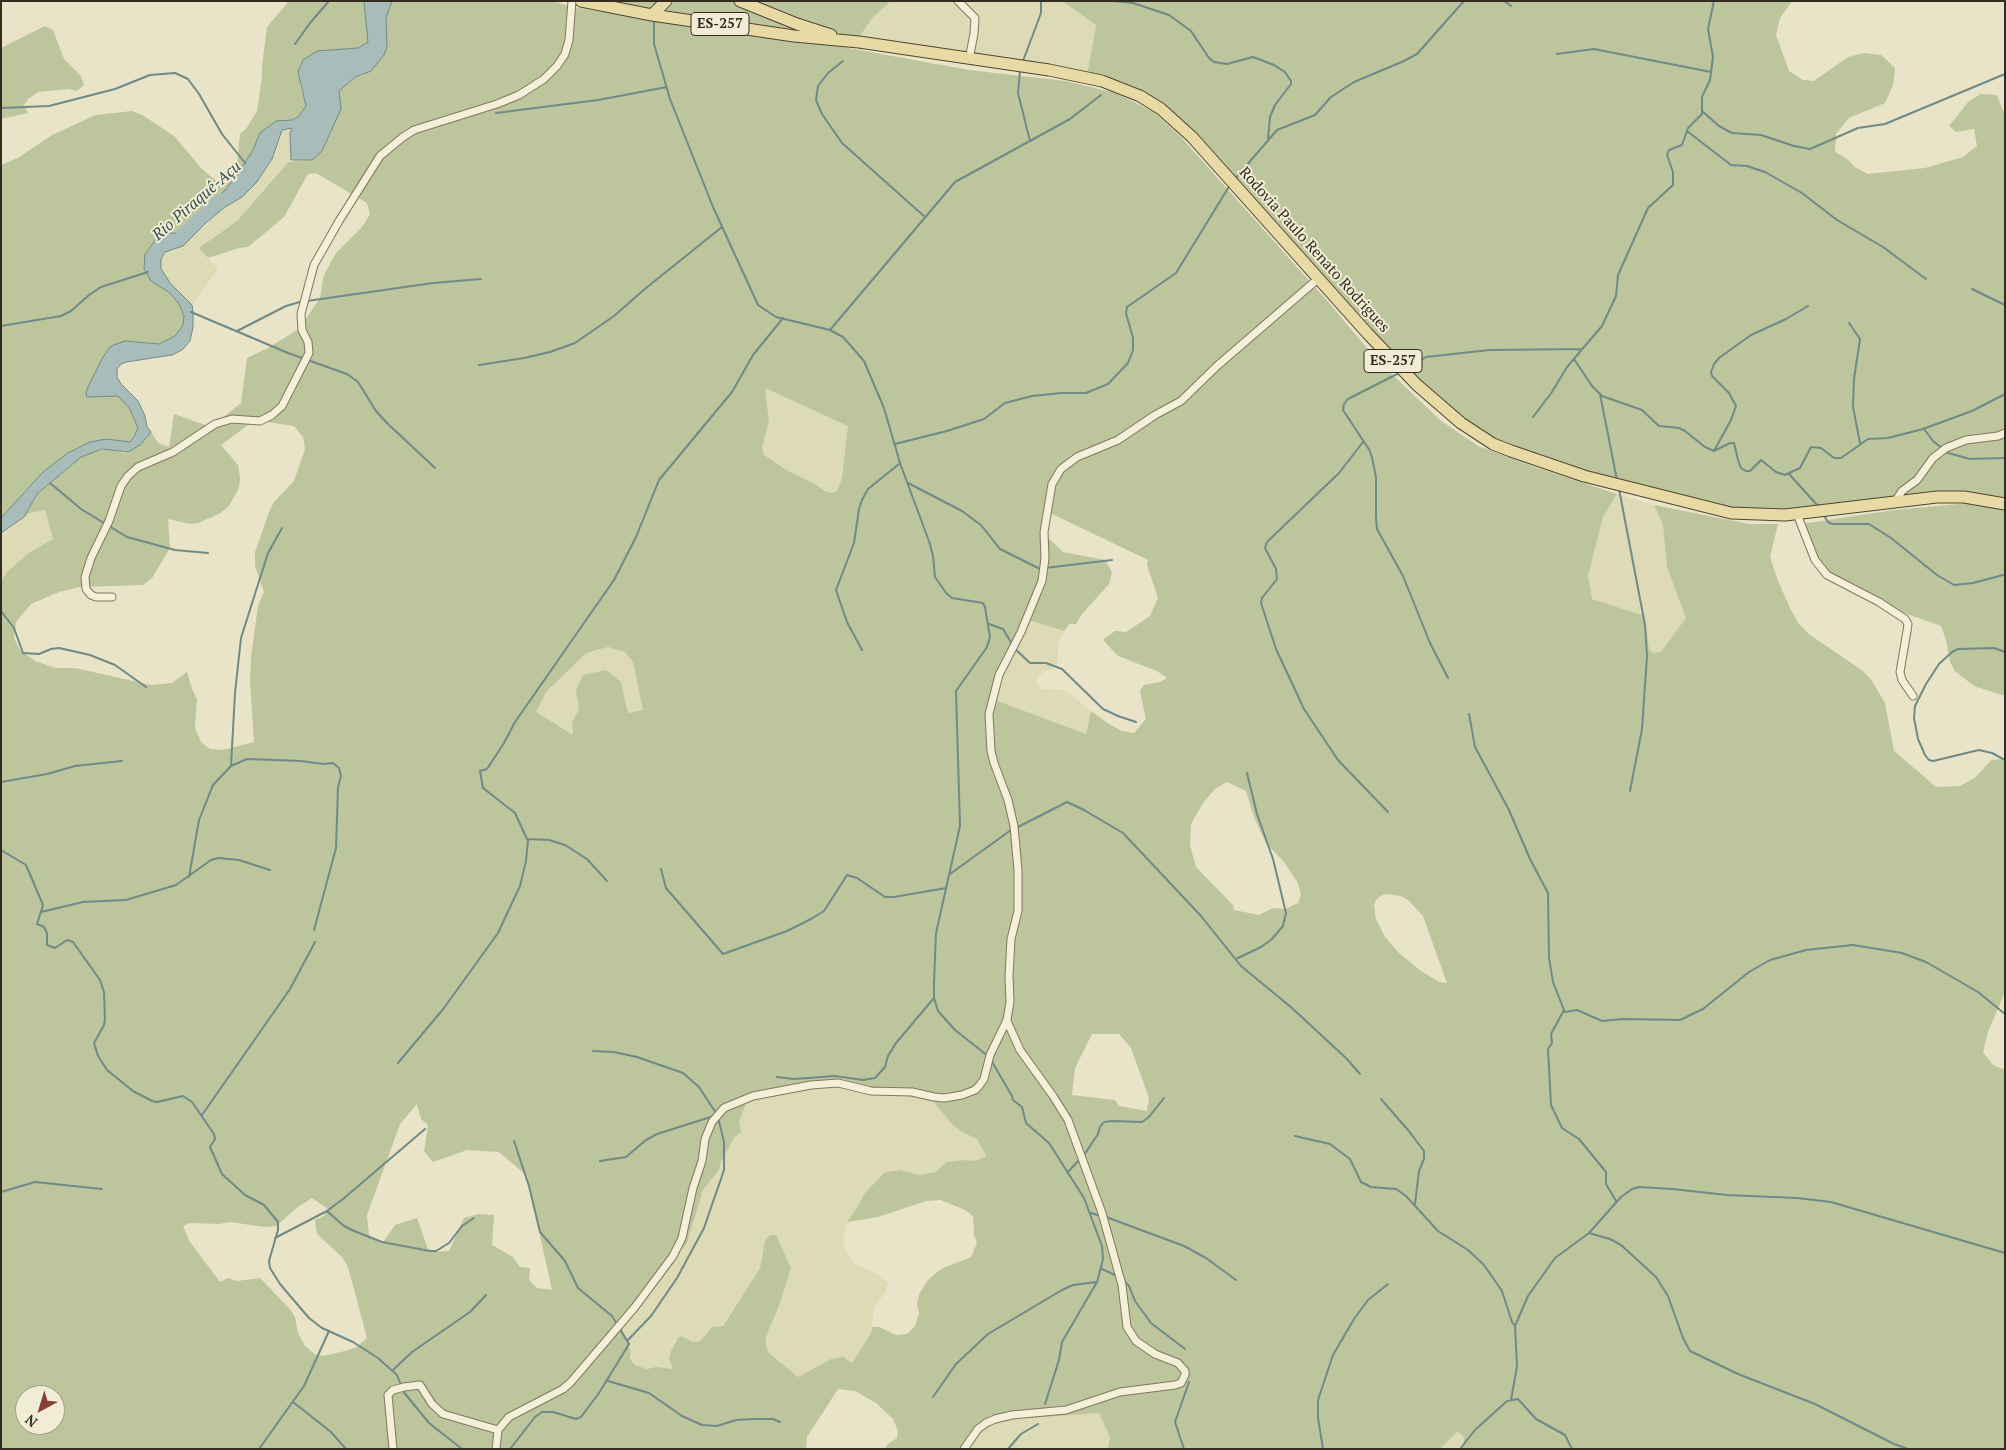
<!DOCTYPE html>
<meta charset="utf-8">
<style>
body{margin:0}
#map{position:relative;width:2006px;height:1450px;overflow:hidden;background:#e9e3c7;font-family:"PT Serif",serif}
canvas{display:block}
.frame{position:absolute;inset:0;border:2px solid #342c20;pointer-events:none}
.north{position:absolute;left:15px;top:1385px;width:50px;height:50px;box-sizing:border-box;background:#f1ecd5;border:1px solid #a59f8d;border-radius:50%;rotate:219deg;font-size:14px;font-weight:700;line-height:20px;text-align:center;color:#342c20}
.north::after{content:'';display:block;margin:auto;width:18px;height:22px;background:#893f36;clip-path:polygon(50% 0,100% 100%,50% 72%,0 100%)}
</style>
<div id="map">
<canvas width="2006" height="1450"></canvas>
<div class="frame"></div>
<div class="north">N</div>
</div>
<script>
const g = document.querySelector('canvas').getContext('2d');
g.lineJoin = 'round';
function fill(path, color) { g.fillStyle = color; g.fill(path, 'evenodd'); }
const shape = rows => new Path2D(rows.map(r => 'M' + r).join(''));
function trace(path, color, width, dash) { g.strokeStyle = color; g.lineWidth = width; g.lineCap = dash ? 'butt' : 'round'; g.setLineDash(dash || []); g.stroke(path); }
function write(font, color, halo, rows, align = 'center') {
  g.font = font + ' "PT Serif",serif'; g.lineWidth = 4; g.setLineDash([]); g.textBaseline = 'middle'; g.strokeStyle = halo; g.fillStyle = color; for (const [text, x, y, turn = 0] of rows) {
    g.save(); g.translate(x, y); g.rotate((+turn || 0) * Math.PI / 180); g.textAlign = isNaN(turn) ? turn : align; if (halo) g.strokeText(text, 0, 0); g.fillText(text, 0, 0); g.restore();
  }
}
const farmland = shape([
 [891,1,1062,1,1096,25,1087,76,857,40,873,17],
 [285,128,293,128,290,133,291,160,288,162,270,181,237,221,199,248,218,269,192,305,171,284,161,269,161,259,165,252,183,246,225,207,242,197,280,133],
 [765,388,848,426,842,478,837,491,833,493,827,492,811,482,788,471,764,455,762,447,769,422],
 [1617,494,1654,505,1663,525,1667,567,1687,618,1661,652,1653,653,1649,649,1645,616,1592,599,1588,576,1603,517],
 [45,510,53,539,30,552,1,581,1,533,30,513],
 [1029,619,1064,631,1058,644,1058,662,1052,669,1047,670,1037,678,1036,684,1043,689,1063,690,1070,694,1091,711,1086,734,995,700,1004,663],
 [608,647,625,652,633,662,643,710,628,713,621,682,576,690,579,709,572,723,573,736,536,712,546,692,586,653],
 [839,1084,933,1101,962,1132,977,1139,986,1156,976,1162,965,1160,947,1162,935,1172,919,1175,900,1170,885,1172,864,1194,857,1208,847,1222,843,1238,846,1251,853,1263,877,1274,888,1283,886,1291,874,1308,871,1333,852,1363,831,1359,798,1377,768,1352,766,1337,780,1303,765,1240,760,1267,723,1326,712,1327,700,1341,693,1342,681,1336,678,1338,674,1342,674,1369,656,1367,647,1369,635,1365,630,1359,630,1349,621,1326,687,1243,703,1190,719,1170,721,1162,734,1138,740,1132,739,1122,747,1098],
 [1099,1413,1111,1437,1108,1449,1011,1449,1009,1447,1005,1449,968,1449,983,1431,995,1424,1016,1419],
 [1458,1431,1464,1437,1464,1443,1462,1449,1440,1449]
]);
const green = shape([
 [289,1,364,1,368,42,358,48,317,51,300,84,306,106,298,117,292,120,276,121,261,133,253,150,235,178,197,223,176,233,160,234,145,254,145,269,151,281,170,293,179,304,184,316,183,325,175,336,159,344,130,341,111,346,88,387,87,397,118,396,130,409,138,428,134,437,130,442,115,441,79,447,68,453,43,472,1,518,1,165,18,158,52,135,96,115,132,111,144,116,174,136,202,169,216,181,222,182,237,164,240,134,246,129,257,111,262,77,262,66,267,27],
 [392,1,553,1,572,7,761,37,832,45,969,70,1065,81,1116,93,1154,112,1180,136,1330,304,1377,360,1440,420,1478,446,1535,467,1617,494,1603,517,1588,576,1592,599,1645,616,1649,649,1653,653,1661,652,1686,618,1667,567,1663,525,1654,505,1749,524,1778,524,1770,557,1778,581,1791,610,1799,624,1810,635,1863,671,1872,681,1885,703,1894,751,1936,787,1960,786,1976,777,1991,760,2005,759,2004,994,1988,1032,1983,1052,1993,1065,2005,1070,2005,1449,1462,1449,1464,1443,1464,1437,1458,1431,1440,1449,1108,1449,1110,1437,1099,1413,1016,1419,995,1424,983,1431,968,1449,885,1449,888,1444,897,1438,898,1431,893,1419,876,1403,855,1391,838,1389,807,1437,806,1449,1,1449,1,581,7,572,30,552,53,539,45,510,30,513,24,517,37,494,81,457,92,452,109,449,124,453,128,452,144,441,151,432,158,443,169,447,174,414,211,427,241,403,247,358,268,348,299,329,320,298,324,275,336,253,363,226,370,214,367,203,316,173,308,174,284,217,248,247,239,248,208,258,199,248,237,221,288,162,311,160,329,138,330,129,340,109,339,91,348,82,355,77,362,75,387,47,386,18],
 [765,388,848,426,842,478,837,491,832,493,827,492,811,482,788,471,764,455,762,447,769,422],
 [267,422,294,426,303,437,305,449,294,481,274,502,269,512,255,552,255,566,264,592,258,606,251,657,250,682,254,742,223,750,210,749,201,742,195,728,197,699,192,689,187,672,172,683,151,685,75,668,55,668,35,661,20,650,14,638,16,622,31,604,59,592,79,587,143,585,152,578,170,548,168,519,190,524,198,523,219,514,229,506,239,488,240,478,238,465,221,445,248,425],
 [1046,511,1148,560,1147,565,1158,598,1150,616,1126,632,1115,631,1103,640,1118,656,1157,671,1167,678,1160,682,1144,685,1140,691,1146,719,1134,733,1122,731,1109,724,1091,711,1086,734,995,700,1004,663,1029,620,1064,631,1069,624,1076,624,1082,614,1109,584,1112,572,1105,560,1063,552,1041,531],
 [608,647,625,652,633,662,643,710,628,713,621,682,606,670,583,675,576,690,579,709,572,723,573,735,536,712,546,692,586,653],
 [1227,782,1246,791,1254,817,1266,843,1284,862,1298,883,1301,895,1298,903,1290,907,1285,909,1273,908,1259,915,1234,910,1233,905,1196,867,1190,845,1191,824,1203,803,1215,789],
 [1389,894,1400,896,1408,900,1423,916,1447,983,1439,982,1421,971,1399,953,1385,937,1376,919,1374,905,1376,900,1382,895],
 [1092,1034,1119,1034,1131,1048,1149,1098,1147,1111,1119,1106,1115,1100,1072,1095,1075,1068],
 [838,1084,933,1101,951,1123,962,1132,977,1139,986,1156,976,1161,965,1160,947,1162,935,1172,919,1175,900,1170,885,1172,864,1194,857,1208,847,1222,878,1217,926,1201,941,1200,965,1210,973,1216,974,1235,977,1243,971,1257,941,1269,928,1280,919,1294,917,1304,919,1313,915,1326,907,1334,896,1335,879,1327,872,1327,871,1333,852,1363,843,1357,831,1359,798,1377,768,1352,766,1343,766,1337,780,1303,791,1268,776,1235,770,1235,765,1240,760,1268,723,1326,712,1327,700,1341,693,1342,681,1336,678,1338,671,1351,669,1359,673,1369,656,1367,647,1369,635,1365,630,1359,630,1349,621,1326,634,1312,687,1243,703,1190,719,1170,721,1162,734,1138,741,1132,739,1122,748,1098],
 [417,1104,421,1119,428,1125,424,1151,433,1162,467,1150,499,1152,527,1176,552,1290,537,1288,529,1280,530,1268,520,1267,513,1257,492,1245,494,1215,479,1214,464,1218,449,1251,429,1252,417,1218,395,1225,382,1244,369,1235,367,1215,400,1124],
 [312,1198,328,1209,324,1216,315,1220,317,1234,342,1257,348,1267,367,1338,357,1347,349,1350,324,1356,316,1355,305,1346,298,1333,295,1317,289,1308,260,1278,237,1281,228,1278,220,1282,190,1242,183,1226,190,1223,219,1224,230,1222,265,1227,276,1226,298,1207],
 [25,1395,55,1395,55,1425,25,1425],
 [604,1,891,1,873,17,857,40],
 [1062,1,1792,1,1780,18,1776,35,1789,71,1803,80,1814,81,1848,57,1864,53,1881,55,1895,68,1893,85,1885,103,1849,118,1836,134,1835,152,1847,159,1856,168,1868,174,1925,168,1963,157,1977,146,1974,129,1956,132,1949,126,1969,101,1981,94,1997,95,2003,111,2005,111,2005,503,1993,499,1750,514,1651,494,1483,437,1447,412,1159,104,1087,76,1096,25],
 [45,26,53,30,64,59,81,76,84,85,77,91,68,89,38,92,28,99,24,105,28,113,1,119,1,48],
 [1970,503,2005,510,2005,696,1974,686,1955,671,1950,662,1946,640,1941,626,1882,605,1822,572,1801,524,1894,510]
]);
const water = shape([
 [364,1,392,1,386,18,387,47,384,55,371,71,355,77,339,91,341,109,322,151,312,160,291,160,290,133,292,128,282,130,272,159,256,183,242,197,225,207,207,222,183,246,165,252,161,259,161,269,171,284,192,305,193,311,193,327,190,341,182,350,172,355,126,362,121,364,117,369,117,377,121,384,138,401,145,416,147,427,151,432,140,445,128,452,102,449,81,457,37,494,24,517,1,533,1,518,43,472,68,453,90,442,106,439,130,442,134,437,138,428,130,409,118,396,87,397,86,394,88,387,103,357,111,346,125,341,159,344,175,336,183,325,184,316,179,304,170,293,151,281,144,269,145,254,160,234,176,233,197,223,235,178,253,150,260,133,276,121,292,120,298,117,306,106,298,72,303,60,317,51,358,48,368,42,364,1]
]);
const stream = shape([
 [1114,1,1133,3,1169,15,1191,31,1209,58,1214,62,1227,64,1253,57,1274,65,1285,72,1291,81,1291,84,1275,105,1270,117,1268,139],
 [1504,1,1511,6],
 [654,20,654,44,670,99,713,207,758,305,776,317,830,330,843,337,864,361,884,408,900,463,930,544,933,556,935,577,946,593,952,598,983,603,985,607,990,637,987,647,956,691,960,826,936,933,934,983,934,998,938,1011,955,1030,988,1056],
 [295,44,310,23,329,1],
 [1557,54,1594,49,1711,72],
 [843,61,828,73,818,86,816,100,822,114,842,143,925,217],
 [1023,61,1041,13,1041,1],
 [1020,70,1018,93,1030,141],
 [1,108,49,106,115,89,150,75,175,73,188,79,199,94,222,134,245,163],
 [1702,111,1719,126,1732,133,1761,135,1794,146,1810,149,1858,128,1885,124,2005,74],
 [496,113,598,100,667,87],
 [1687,131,1731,165,1747,166,1765,172,1802,193,1837,220,1883,247,1926,279],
 [1234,180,1277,130,1315,115,1331,97,1354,82,1404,61,1417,54,1464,1],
 [1972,289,2005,305],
 [307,301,433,283,481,279],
 [191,312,288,353,347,374,358,382,376,411,387,423,435,468],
 [1849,323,1860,339,1854,379,1853,407,1860,443],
 [1,326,61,316,71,311,89,295,101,287,148,272],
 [830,330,955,182,1070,119,1101,95],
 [237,331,286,306,303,301],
 [1574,359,1592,386,1602,396,1642,410,1659,426,1679,428,1685,431,1705,447,1714,451,1730,443,1734,443,1738,460,1741,468,1746,471,1750,471,1761,460,1776,472,1785,475,1800,468,1811,447,1821,448,1834,458,1841,458,1868,439,1888,438,1923,429,1972,411,2005,394],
 [479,365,524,358,550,352,575,343,614,316,646,288,722,227],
 [1408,368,1426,357,1444,355,1490,350,1582,349],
 [1399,373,1348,399,1344,404,1343,410,1370,451,1372,458,1376,477,1376,518,1377,529,1403,576,1430,643,1448,678],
 [1600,394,1617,480],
 [1533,417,1552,392,1567,367,1602,326,1616,296,1618,275,1648,208,1673,185,1673,172,1667,155,1669,150,1682,145,1688,128,1702,114,1702,97,1710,80,1713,57,1708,29,1714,1],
 [1924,429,1933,441,1948,453,1970,459,2005,458],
 [1363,442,1339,473,1267,542,1265,548,1276,569,1277,579,1262,598,1261,603,1276,649,1304,709,1338,760,1388,812],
 [895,444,947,431,984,419,1005,403,1032,396,1061,393,1086,393,1108,384,1128,363,1133,350,1133,338,1126,313,1127,307,1176,273,1230,185],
 [1714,451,1731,420,1736,406,1729,393,1712,376,1711,372,1714,364,1719,358,1751,335,1786,319,1808,306],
 [1789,474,1818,506],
 [50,483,81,509,127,537,175,550,208,553],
 [908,483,962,511,974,520,981,525,1000,549,1040,569],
 [1619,489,1645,625,1647,656,1642,729,1630,791],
 [1823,514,1828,522,1832,524,1869,524,1891,538,1937,575,1954,585,1973,583,2003,575],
 [1045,568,1112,560],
 [1,611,14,628,23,653,39,654,51,649,59,648,90,655,115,665,146,687],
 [989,624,1003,629,1012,644],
 [1014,648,1030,663,1046,663,1062,669,1103,709,1118,716,1136,722],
 [862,650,847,622,836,590,854,543,859,509,862,500,868,489,899,464],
 [2005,652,1994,648,1958,649,1952,652,1939,664,1926,684,1915,706,1914,718,1918,739,1925,755,1929,760,1933,761,1979,750,1992,753,2005,760],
 [1469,714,1475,747,1509,810,1530,859,1548,893,1549,958,1553,982,1564,1010,1551,1034,1552,1043,1548,1049,1551,1105,1562,1128,1579,1139,1606,1172,1606,1184,1616,1201],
 [231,766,235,693,241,638,268,553,282,528],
 [1,782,47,774,75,766,122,761],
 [1016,828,1067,802,1084,810,1123,833,1201,916,1241,966,1292,1008,1347,1059,1360,1074],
 [527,839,549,840,565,845,587,859,607,881],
 [1,850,26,865,43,905,37,924,44,927,47,933,47,945,55,948,67,940,73,942,100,980,104,992,105,1019,104,1025,94,1043,98,1056,107,1070,133,1091,152,1101,157,1102,183,1096,192,1102,214,1134,215,1139,210,1147,222,1174,245,1195,264,1205,278,1222,278,1230,269,1261,270,1268,280,1284,309,1318,322,1328,353,1342,378,1358,397,1375,401,1385],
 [661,869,666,888,723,954,787,931,811,919,824,911,847,875,857,878,885,897,894,897,946,888],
 [950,874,1011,830],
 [189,877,199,820,213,785,231,766,247,759,301,761,323,764,333,763,339,768,341,776,338,787,336,848,314,930],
 [41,912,83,902,126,900,176,885,211,860,218,858,239,860,270,870],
 [1236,959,1261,947,1272,939,1283,926,1286,913,1273,859,1257,814,1247,773],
 [1564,1012,1577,1010,1602,1021,1623,1019,1680,1020,1703,1009,1749,972,1770,960,1806,950,1853,945,1902,953,1926,962,1978,992,2005,1014],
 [593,1051,614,1052,637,1057,683,1073,699,1087,716,1113],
 [991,1060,1012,1096,1013,1100,1022,1107,1026,1123,1049,1143,1084,1198,1102,1246,1103,1259,1097,1282,1062,1342,1059,1360,1045,1404],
 [398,1063,444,1008,498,933,520,886,526,861,528,841,515,813,483,788,480,771,487,769,504,743,515,722,614,580,636,537,659,480,732,392,753,355,783,318],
 [777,1077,794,1079,835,1076,863,1080,875,1078,885,1067,888,1056,896,1043,934,998],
 [1381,1099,1408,1130,1424,1151,1424,1159,1419,1171,1415,1204],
 [202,1115,290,989,315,942],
 [1295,1136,1330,1144,1350,1159,1361,1182,1371,1187,1396,1189,1406,1196,1438,1231,1468,1250,1484,1265,1502,1291,1512,1322,1515,1326],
 [1084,1155,1098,1134,1100,1127,1104,1122,1112,1121,1142,1122,1149,1117,1164,1098],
 [600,1161,626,1157,646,1140,657,1134,714,1116],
 [1067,1173,1081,1158],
 [1,1192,35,1182,102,1189],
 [327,1211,344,1226,354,1231,382,1242,430,1251,436,1251,449,1243,462,1226,474,1218],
 [1091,1213,1101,1216],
 [1106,1217,1184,1246,1206,1258,1236,1280],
 [1589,1233,1610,1239,1621,1245,1656,1277,1668,1296,1683,1338,1690,1351,1738,1374,1815,1404,1894,1444,1908,1449],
 [275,1238,327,1211,343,1199,425,1129],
 [1102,1269,1117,1276],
 [1123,1280,1129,1286,1135,1301,1151,1323,1185,1349],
 [627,1341,651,1316,677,1278,704,1228,724,1170,724,1142,718,1117],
 [393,1370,412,1352,470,1312,486,1295],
 [608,1381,649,1393,682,1416,702,1425,717,1426,736,1420,755,1419,773,1419,780,1422],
 [402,1390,429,1423,462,1449],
 [933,1397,956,1364,988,1334,1062,1290,1073,1285,1097,1282],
 [1511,1400,1517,1366,1515,1326,1528,1296,1555,1258,1589,1233,1621,1197,1632,1189,1639,1187,1672,1189,1727,1195,1797,1198,1831,1202,2005,1253],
 [293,1402,331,1432,346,1449],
 [259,1449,304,1386,329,1331],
 [510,1449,535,1417,542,1412,553,1412,576,1419,581,1417,599,1393,629,1344,612,1316,578,1288,565,1261,540,1232,529,1186,514,1141],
 [1008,1449,1021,1434,1038,1424],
 [1184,1449,1175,1422,1189,1382],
 [1323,1449,1318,1418,1318,1400,1333,1355,1354,1319,1368,1300,1388,1284],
 [1460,1449,1475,1430,1507,1401,1518,1399,1536,1419,1565,1435,1572,1449]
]);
const river = shape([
 [181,235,220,199]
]);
const minor = shape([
 [958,1,975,18,974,34,969,59],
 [1895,502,1902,491,1917,480,1933,458,1946,448,1966,440,1998,436,2005,433],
 [1797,514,1815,560,1827,575,1879,602,1905,619,1908,624,1907,631,1900,672,1902,680,1913,696],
 [112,597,96,597,91,595,86,589,85,577,91,558,109,521,121,486,128,476,138,467,173,452,215,424,232,419,260,421,272,415,282,406,309,353,308,342,302,330,301,314,314,265,339,221,380,156,403,137,414,130,497,104,519,95,544,79,557,66,565,54,569,40,572,1],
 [393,1449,388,1395,393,1390,404,1387,420,1385,432,1404,443,1414,498,1430],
 [496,1449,498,1430,509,1417,563,1389,571,1382,635,1307,673,1256,682,1238,693,1188,702,1161,705,1139,712,1122,724,1108,753,1096,811,1085,838,1083,871,1091,912,1092,934,1097,944,1098,962,1095,975,1090,979,1086,984,1079,990,1055,1007,1020,1010,1002,1009,976,1011,939,1018,911,1018,870,1014,826,1008,800,994,763,991,751,989,714,999,675,1021,632,1042,581,1045,558,1044,532,1052,484,1061,469,1077,457,1118,440,1155,415,1181,401,1217,366,1319,278],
 [964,1449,978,1429,986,1423,995,1419,1012,1415,1066,1410,1120,1392,1175,1385,1181,1383,1185,1375,1185,1371,1178,1363,1155,1354,1136,1341,1127,1327,1122,1285,1102,1213,1068,1120,1053,1096,1020,1050,1007,1021]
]);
const primary = shape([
 [581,1,652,15,794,36,859,42,1049,70,1102,81,1140,96,1161,109,1192,137,1368,334,1417,385,1461,423,1493,444,1511,451,1584,476,1731,513,1785,515,1937,497,1964,497,2005,504],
 [740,1,797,24,831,35],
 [652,15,666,1]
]);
const shields = [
 [720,24,58],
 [1393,361,58]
];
const shieldNames = [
 ["ES-257",720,24],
 ["ES-257",1393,361]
];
const streetNames = [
 ["Rodovia Paulo Renato Rodrigues",1314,250,48]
];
const waterNames = [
 ["Rio Piraquê-Açu",197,201,-41]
];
fill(farmland, '#dddbb5');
fill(green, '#bcc59c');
fill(water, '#a8bdb9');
trace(water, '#6f8a87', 1);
trace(stream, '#6f8a87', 2);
trace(river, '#a8bdb9', 11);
trace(minor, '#82765f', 9);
trace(primary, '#504432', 13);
trace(minor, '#f4efd9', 7);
trace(primary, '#e7daa4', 11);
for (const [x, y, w] of shields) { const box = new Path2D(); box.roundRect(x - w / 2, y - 11.5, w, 23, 4); g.fillStyle = '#f1ecd5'; g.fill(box); trace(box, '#342c20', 1); }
write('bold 14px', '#342c20', null, shieldNames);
write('15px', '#342c20', '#f1ecd5', streetNames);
write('italic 16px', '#325052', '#f1ecd5', waterNames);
</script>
